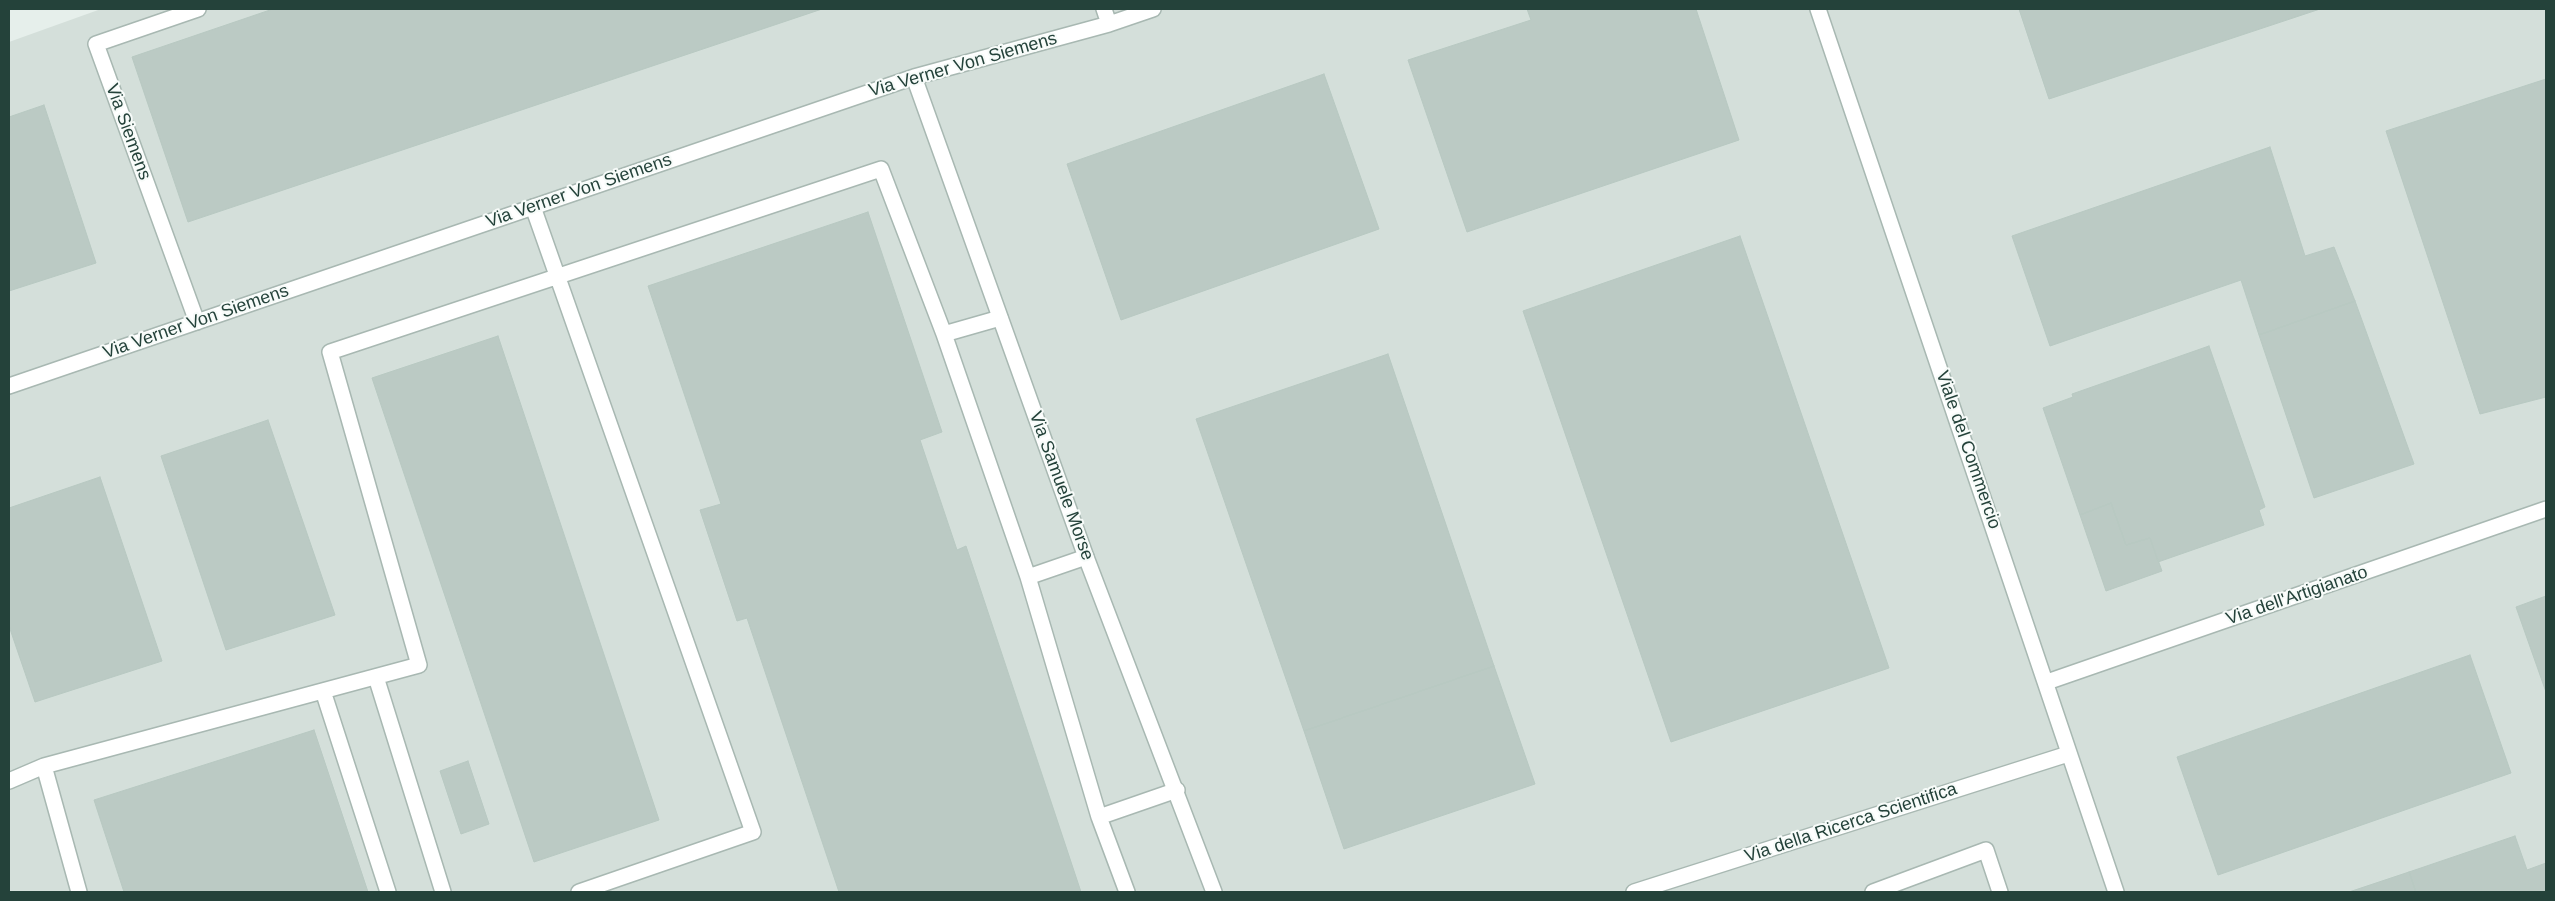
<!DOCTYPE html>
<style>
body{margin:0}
#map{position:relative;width:2555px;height:901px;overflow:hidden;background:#e6efeb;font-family:Arial,sans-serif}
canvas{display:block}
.frame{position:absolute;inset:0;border:10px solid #24423a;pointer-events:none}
</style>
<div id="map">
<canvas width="2555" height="901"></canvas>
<div class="frame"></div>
</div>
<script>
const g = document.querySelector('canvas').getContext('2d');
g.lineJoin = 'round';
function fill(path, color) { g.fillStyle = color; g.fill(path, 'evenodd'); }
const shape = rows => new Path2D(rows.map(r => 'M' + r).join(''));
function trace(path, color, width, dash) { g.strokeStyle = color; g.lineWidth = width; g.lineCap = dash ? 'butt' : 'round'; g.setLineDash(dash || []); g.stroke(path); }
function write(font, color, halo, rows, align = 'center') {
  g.font = font + ' Arial,sans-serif'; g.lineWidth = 4; g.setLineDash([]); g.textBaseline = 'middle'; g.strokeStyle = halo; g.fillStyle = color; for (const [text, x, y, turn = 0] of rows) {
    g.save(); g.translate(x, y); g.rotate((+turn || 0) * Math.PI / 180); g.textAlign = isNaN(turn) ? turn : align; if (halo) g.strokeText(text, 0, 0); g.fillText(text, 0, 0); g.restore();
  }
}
const built = shape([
 [101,9,2546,9,2546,892,9,892,9,42]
]);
const building = shape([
 [273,9,822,9,188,222,132,57,273,9],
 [1527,9,1696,9,1739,140,1467,232,1408,60,1531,20,1527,9],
 [2019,9,2320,9,2049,99,2019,9],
 [1324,74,1379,229,1121,320,1067,164,1324,74],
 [2546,79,2546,397,2480,414,2386,131,2546,79],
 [44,105,96,263,9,291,9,117,44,105],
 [2270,147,2305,256,2334,247,2355,301,2259,335,2241,280,2050,346,2012,236,2270,147],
 [868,212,942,432,920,440,957,550,966,546,1081,892,839,892,747,618,737,621,700,510,721,504,648,286,868,212],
 [1740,236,1889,668,1671,742,1523,311,1740,236],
 [2355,301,2414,464,2314,498,2259,335,2355,301],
 [498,336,659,820,534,862,372,378,498,336],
 [2209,346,2265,507,2259,510,2264,525,2158,562,2150,538,2126,545,2111,503,2080,515,2043,408,2073,397,2072,394,2209,346],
 [1388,354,1494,666,1304,731,1196,419,1388,354],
 [268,420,335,615,226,650,161,456,268,420],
 [100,477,162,661,35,702,9,626,9,508,100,477],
 [2111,503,2126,545,2150,538,2162,571,2106,591,2080,515,2111,503],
 [2546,596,2546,692,2516,607,2546,596],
 [2470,655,2511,773,2218,875,2177,757,2470,655],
 [1494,666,1535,784,1344,849,1304,731,1494,666],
 [314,730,368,892,124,892,94,800,314,730],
 [468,761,489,824,461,834,440,771,468,761],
 [2515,836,2527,870,2546,863,2546,892,2416,892,2409,872,2515,836],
 [2409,872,2416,892,2349,892,2409,872]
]);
const service = shape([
 [533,207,753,832,579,892],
 [944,334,1000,318],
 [1028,577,1086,557],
 [376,677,443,892],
 [323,691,388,892],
 [9,781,44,766],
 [1099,817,1177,790],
 [79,892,44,766,419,665,330,352,881,169,944,334,1028,577,1099,817,1127,892],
 [1873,892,1986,850,2000,892]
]);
const minor = shape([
 [1104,9,1109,24],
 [1818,9,2116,892],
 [914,77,1086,557,1214,892],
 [197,322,96,44,198,9],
 [9,386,914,77,1109,24,1153,9],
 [2047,682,2546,509],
 [1634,892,2068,754]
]);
const streetNames = [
 ["Via Verner Von Siemens",963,65,-16],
 ["Via Siemens",128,132,70],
 ["Via Verner Von Siemens",579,191,-19],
 ["Via Verner Von Siemens",196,322,-19],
 ["Viale del Commercio",1968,450,71],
 ["Via Samuele Morse",1061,486,70],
 ["Via dell'Artigianato",2297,596,-19],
 ["Via della Ricerca Scientifica",1851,823,-18]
];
fill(built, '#d4dfda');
fill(building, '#bbcac4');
trace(building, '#b8c9c2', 1);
trace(service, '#a8b8b2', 18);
trace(minor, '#a8b8b2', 18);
trace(service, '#fff', 15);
trace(minor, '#fff', 15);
write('18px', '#24423a', '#f7fbf9', streetNames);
</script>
